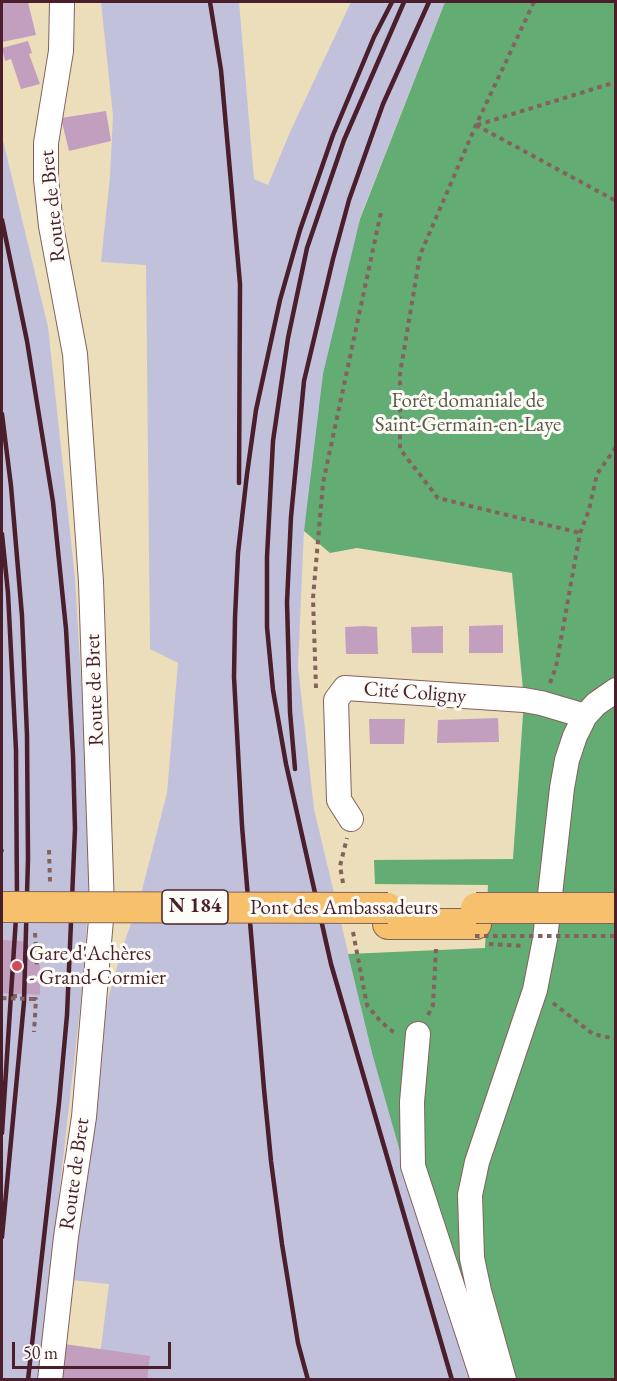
<!DOCTYPE html>
<meta charset="utf-8">
<style>
body{margin:0}
#map{position:relative;width:617px;height:1381px;overflow:hidden;background:#ecdebb;font-family:"EB Garamond",serif}
canvas{display:block}
.frame{position:absolute;inset:0;border:3px solid #4a1f2b;pointer-events:none}
.scale{position:absolute;left:12px;top:1342px;width:159px;height:27px;box-sizing:border-box;border:3px solid #4a1f2b;border-top:0;padding-left:8px;font-size:18px;line-height:21px;white-space:nowrap;color:#4a1f2b;-webkit-text-stroke:4px #fdfcf7;paint-order:stroke}
</style>
<div id="map">
<canvas width="617" height="1381"></canvas>
<div class="frame"></div>
<div class="scale">50 m</div>
</div>
<script>
const g = document.querySelector('canvas').getContext('2d');
g.lineJoin = 'round';
function fill(path, color) { g.fillStyle = color; g.fill(path, 'evenodd'); }
const shape = rows => new Path2D(rows.map(r => 'M' + r).join(''));
function trace(path, color, width, dash) { g.strokeStyle = color; g.lineWidth = width; g.lineCap = dash ? 'butt' : 'round'; g.setLineDash(dash || []); g.stroke(path); }
function write(font, color, halo, rows, align = 'center') {
  g.font = font + ' "EB Garamond",serif'; g.lineWidth = 6; g.setLineDash([]); g.textBaseline = 'middle'; g.strokeStyle = halo; g.fillStyle = color; for (const [text, x, y, turn = 0] of rows) {
    g.save(); g.translate(x, y); g.rotate((+turn || 0) * Math.PI / 180); g.textAlign = isNaN(turn) ? turn : align; if (halo) g.strokeText(text, 0, 0); g.fillText(text, 0, 0); g.restore();
  }
}
const industrial = shape([
 [101,2,239,2,254,179,268,185,290,132,351,2,445,2,360,218,304,530,298,667,314,809,372,1053,481,1379,97,1379,109,1284,71,1280,103,1017,121,953,142,890,167,793,178,663,150,649,146,265,101,262,110,177,113,116],
 [2,136,48,327,75,578,91,845,84,974,38,1380,2,1379]
]);
const forest = shape([
 [445,2,615,2,615,1379,481,1379,405,1169,372,1053,348,954,485,948,488,885,375,884,374,860,513,859,524,700,512,573,357,548,330,553,304,531,323,374,360,219]
]);
const building = shape([
 [2,2,28,2,36,35,2,42],
 [28,41,32,53,29,54,40,84,21,89,11,59,5,61,2,48],
 [106,111,111,141,69,151,61,118],
 [503,625,503,653,469,653,469,626],
 [364,626,377,627,378,654,346,654,345,627],
 [443,626,443,653,412,653,411,627],
 [498,718,499,742,437,743,438,720],
 [369,719,405,719,404,744,370,744],
 [2,940,22,941,35,950,40,966,40,995,2,993],
 [64,1344,150,1356,147,1380,59,1380]
]);
const path = shape([
 [534,2,476,125,420,255,400,374,400,449,438,498,580,533],
 [476,125,616,201],
 [477,125,616,82],
 [550,683,556,667,580,533,589,510,597,474,616,447],
 [316,688,313,598,323,483,381,212],
 [49,850,50,882],
 [2,852,2,849],
 [343,883,340,866,347,838],
 [353,932,367,1005,381,1022,396,1034],
 [35,933,37,968],
 [489,944,523,946],
 [15,998,15,994],
 [32,999,36,999,34,1032],
 [553,1003,593,1034,616,1039],
 [428,1015,433,1005,436,949]
]);
const minor = shape([
 [351,819,339,800,336,700,345,688,524,700,541,703,585,716],
 [418,1034,412,1102,413,1166,483,1380],
 [50,1380,66,1237,84,1117,102,908,91,582,75,354,51,226,46,179,46,143,61,51,62,2],
 [504,1380,479,1291,472,1258,470,1195,477,1162,535,990,545,939,562,788,567,760,575,736,585,716,596,704,616,690]
]);
const major = shape([
 [388,924,476,924]
]);
const rail = shape([
 [210,2,221,70,240,284,239,483],
 [404,2,344,140,307,248,288,338,273,441,267,557,267,627,273,690,286,764,331,964,452,1380],
 [2,220,27,341,53,502,66,629,73,755,75,829,67,1015,59,1103,28,1380],
 [2,414,11,486,22,616,27,735,28,859,24,1002,2,1237],
 [2,534,8,593,16,750,17,902,2,1133],
 [295,769,290,712,287,602,291,517,304,381,333,259,349,200,383,104,429,2],
 [308,1380,298,1343,282,1244,271,1161,264,1089,242,826,234,677,235,618,238,553,247,474,256,410,280,300,300,230,333,135,374,37,392,2]
]);
const pathBridge = shape([
 [475,936,616,936],
 [2,998,32,999]
]);
const majorBridge = shape([
 [2,907,388,908],
 [476,908,616,908]
]);
const markers = [
 [17,966,6,"#d1495b"]
];
const shields = [
 [195,907,66]
];
const shieldNames = [
 ["N 184",195,907]
];
const streetNames = [
 ["Route de Bret",53,206,-96],
 ["Route de Bret",95,690,-92],
 ["Cité Coligny",415,693,4],
 ["Pont des Ambassadeurs",344,908],
 ["Route de Bret",75,1174,-82]
];
const parkNames = [
 ["Forêt domaniale de",468,401],
 ["Saint-Germain-en-Laye",468,425]
];
const poiNames = [
 ["Gare d'Achères",29,954],
 ["- Grand-Cormier",29,978]
];
fill(industrial, '#c2c1dc');
fill(forest, '#63ac74');
fill(building, '#c29fbf');
trace(minor, '#83625d', 26);
trace(major, '#83625d', 32);
trace(path, '#83625d', 4, [4.5, 4.5]);
trace(minor, '#fff', 24);
trace(major, '#f7c06c', 30);
trace(rail, '#4a1f2b', 4.5);
trace(majorBridge, '#83625d', 32, []);
trace(pathBridge, '#83625d', 4, [4.5, 4.5]);
trace(majorBridge, '#f7c06c', 30);
for (const [x, y, r, color] of markers) { const dot = new Path2D(); dot.arc(x, y, r, 0, 2 * Math.PI); g.fillStyle = color; g.fill(dot); trace(dot, '#fdfcf7', 2); }
for (const [x, y, w] of shields) { const box = new Path2D(); box.roundRect(x - w / 2, y - 17, w, 34, 4.5); g.fillStyle = '#fdfcf7'; g.fill(box); trace(box, '#4a1f2b', 1.5); }
write('bold 20px', '#4a1f2b', null, shieldNames);
write('21px', '#4a1f2b', '#fdfcf7', streetNames);
write('21px', '#5b5a4b', '#fdfcf7', parkNames);
write('21px', '#4a1f2b', '#fdfcf7', poiNames, 'left');
</script>
